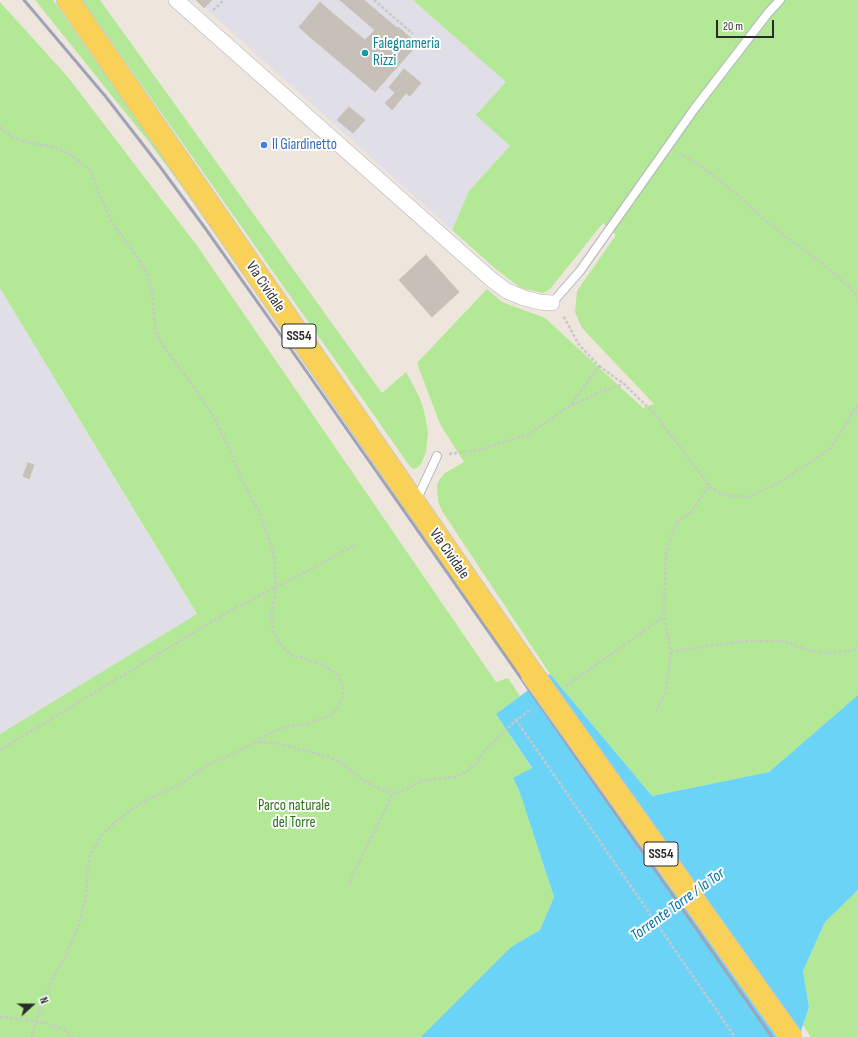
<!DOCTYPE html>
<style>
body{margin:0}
#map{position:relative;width:858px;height:1037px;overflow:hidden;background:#eee6dd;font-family:"Sofia Sans Condensed",sans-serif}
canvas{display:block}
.north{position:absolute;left:12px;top:985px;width:40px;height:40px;-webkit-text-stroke:3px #fff;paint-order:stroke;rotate:69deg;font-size:11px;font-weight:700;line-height:16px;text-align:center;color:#2b2b2b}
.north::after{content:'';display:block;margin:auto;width:14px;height:18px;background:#2b2b2b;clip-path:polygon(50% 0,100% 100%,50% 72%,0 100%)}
.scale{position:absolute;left:716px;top:20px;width:58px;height:18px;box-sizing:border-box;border:2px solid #2b2b2b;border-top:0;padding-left:5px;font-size:12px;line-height:14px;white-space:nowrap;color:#2b2b2b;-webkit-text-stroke:3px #fff;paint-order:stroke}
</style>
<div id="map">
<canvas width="858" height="1037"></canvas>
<div class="north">N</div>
<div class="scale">20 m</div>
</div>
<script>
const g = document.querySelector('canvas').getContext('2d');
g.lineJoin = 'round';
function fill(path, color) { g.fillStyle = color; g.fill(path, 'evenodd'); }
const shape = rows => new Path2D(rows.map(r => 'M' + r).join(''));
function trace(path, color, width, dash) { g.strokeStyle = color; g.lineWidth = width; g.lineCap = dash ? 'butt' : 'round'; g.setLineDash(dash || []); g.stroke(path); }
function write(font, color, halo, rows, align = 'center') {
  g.font = font + ' "Sofia Sans Condensed",sans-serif'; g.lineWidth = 4; g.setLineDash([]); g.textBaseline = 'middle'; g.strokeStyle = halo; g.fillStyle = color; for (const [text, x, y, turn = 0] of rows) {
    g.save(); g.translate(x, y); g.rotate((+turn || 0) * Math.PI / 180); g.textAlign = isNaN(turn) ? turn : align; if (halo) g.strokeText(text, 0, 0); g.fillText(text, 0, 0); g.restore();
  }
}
const industrial = shape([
 [196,0,413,0,507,82,510,146,469,191,452,230],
 [0,288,197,615,0,734]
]);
const green = shape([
 [35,0,53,0,211,226,149,142],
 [82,0,100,0,382,393,406,372,419,396,424,411,428,432,426,452,421,464,418,467,415,469,412,468,409,465],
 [413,0,858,0,858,695,769,772,652,796,550,674,442,511,438,501,437,485,440,479,445,473,464,462,440,424,417,363,487,289,502,302,545,318,643,408,654,404,582,328,575,312,577,291,616,235,603,223,550,289,543,293,521,288,497,270,452,230,469,191,510,146,476,115,506,82],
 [0,2,67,76,198,247,496,682,508,678,520,696,496,714,532,769,513,779,520,793,554,897,540,930,511,947,421,1037,0,1037,0,734,197,614,0,288],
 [858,890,858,1037,811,1037,803,1025,809,1007,803,971,825,922]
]);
const water = shape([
 [550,674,652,796,769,772,858,695,858,890,825,922,803,971,809,1007,799,1037,421,1037,511,947,540,930,554,897,520,793,513,778,532,768,496,714]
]);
const building = shape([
 [196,0,212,0,204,8,196,0],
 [340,0,364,0,397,28,398,27,418,44,406,57,340,0],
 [320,2,331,12,309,36,299,27,320,2],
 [331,12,365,40,375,30,406,57,375,92,309,36,331,12],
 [404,69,421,83,410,96,406,93,392,110,385,103,395,93,389,87,404,69],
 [349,107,365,120,353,133,337,120,349,107],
 [426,255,459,292,432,317,399,280,426,255],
 [28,463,34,465,29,479,23,476,28,463]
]);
const path = shape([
 [374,0,413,34],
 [213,10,224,0],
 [0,127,12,137,31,143,53,147,70,154,89,169,111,221,138,258,147,275,152,291,155,328,163,346,196,390,214,417,230,451,242,480,258,510,268,536,274,556,276,587,271,615,273,631,280,644,291,655,310,660,325,666,338,675,343,687,342,698,337,710,329,716,306,724,289,726,271,732,257,741],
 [679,153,698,164,734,192,765,220,789,239,822,263,849,287,858,297],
 [599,366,624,384,653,412,691,461,709,486,723,495,749,497,782,481,831,448,854,410,858,406],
 [572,405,605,390,624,384],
 [449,454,479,450,529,434,571,405,599,366,579,345,563,315],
 [671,652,713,645,748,641,784,641,808,650,831,653,854,650,858,647],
 [566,686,630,641,664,616],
 [656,712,666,691,671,652,664,616,666,552,677,522,691,512,709,486],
 [516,720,735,1037],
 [0,750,226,613,276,587,306,572,356,544],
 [349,883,393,793],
 [0,1017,36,1021,49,1024,64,1029,73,1037],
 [32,1037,36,1021,51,982,66,955,80,921,86,896,88,865,91,853,100,837,114,823,142,802,181,784,207,765,235,753,256,742,275,743,330,757,343,764,367,783,388,792,397,793,407,789,421,781,455,777,468,771,476,763,488,747,516,720,532,709]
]);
const lane = shape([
 [552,303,580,271,695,108,768,13,780,0],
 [416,501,437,456]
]);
const street = shape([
 [176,0,492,280,507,291,524,298,539,302,552,303]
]);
const primary = shape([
 [68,0,531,672]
]);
const rail = shape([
 [24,0,106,97,158,164,205,228,297,358,772,1037]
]);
const primaryBridge = shape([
 [531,672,791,1037]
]);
const markers = [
 [365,53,4,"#0f9aa8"],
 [264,145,4,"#3f7fe0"]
];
const shields = [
 [299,336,34],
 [661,854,34]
];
const shieldNames = [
 ["SS54",299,336],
 ["SS54",661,854]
];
const cultureNames = [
 ["Falegnameria",373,44],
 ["Rizzi",373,61]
];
const shopNames = [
 ["Il Giardinetto",272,145]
];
const streetNames = [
 ["Via Cividale",265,287,56],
 ["Via Cividale",449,554,55]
];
const parkNames = [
 ["Parco naturale",294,806],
 ["del Torre",294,823]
];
const waterNames = [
 ["Torrente Torre / la Tor",678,905,-36]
];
fill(industrial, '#e0dee6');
fill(green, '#b3e896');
fill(water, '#6ad3f6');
fill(building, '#c6c0b8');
trace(building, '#cac2b6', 1);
trace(lane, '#b1b4c0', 10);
trace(street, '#b1b4c0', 16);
trace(primary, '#c8c8c8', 24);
trace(path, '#c8c8c8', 2.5, [3, 2]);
trace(lane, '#fff', 8);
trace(street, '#fff', 15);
trace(primary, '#f9d156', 22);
trace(rail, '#9fa3b7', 3);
trace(primaryBridge, '#c8c8c8', 24, []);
trace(primaryBridge, '#f9d156', 22);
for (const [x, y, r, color] of markers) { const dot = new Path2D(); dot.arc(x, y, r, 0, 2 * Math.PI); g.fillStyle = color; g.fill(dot); trace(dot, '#fff', 1.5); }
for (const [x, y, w] of shields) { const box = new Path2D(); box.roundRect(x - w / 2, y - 12, w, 24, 3); g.fillStyle = '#fff'; g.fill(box); trace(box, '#2b2b2b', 1); }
write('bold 14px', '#2b2b2b', null, shieldNames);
write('15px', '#0d838f', '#fff', cultureNames, 'left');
write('15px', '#366cbe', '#fff', shopNames, 'left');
write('15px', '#2b2b2b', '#fff', streetNames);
write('15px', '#296e16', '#fff', parkNames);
write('italic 16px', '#0571a6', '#fff', waterNames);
</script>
